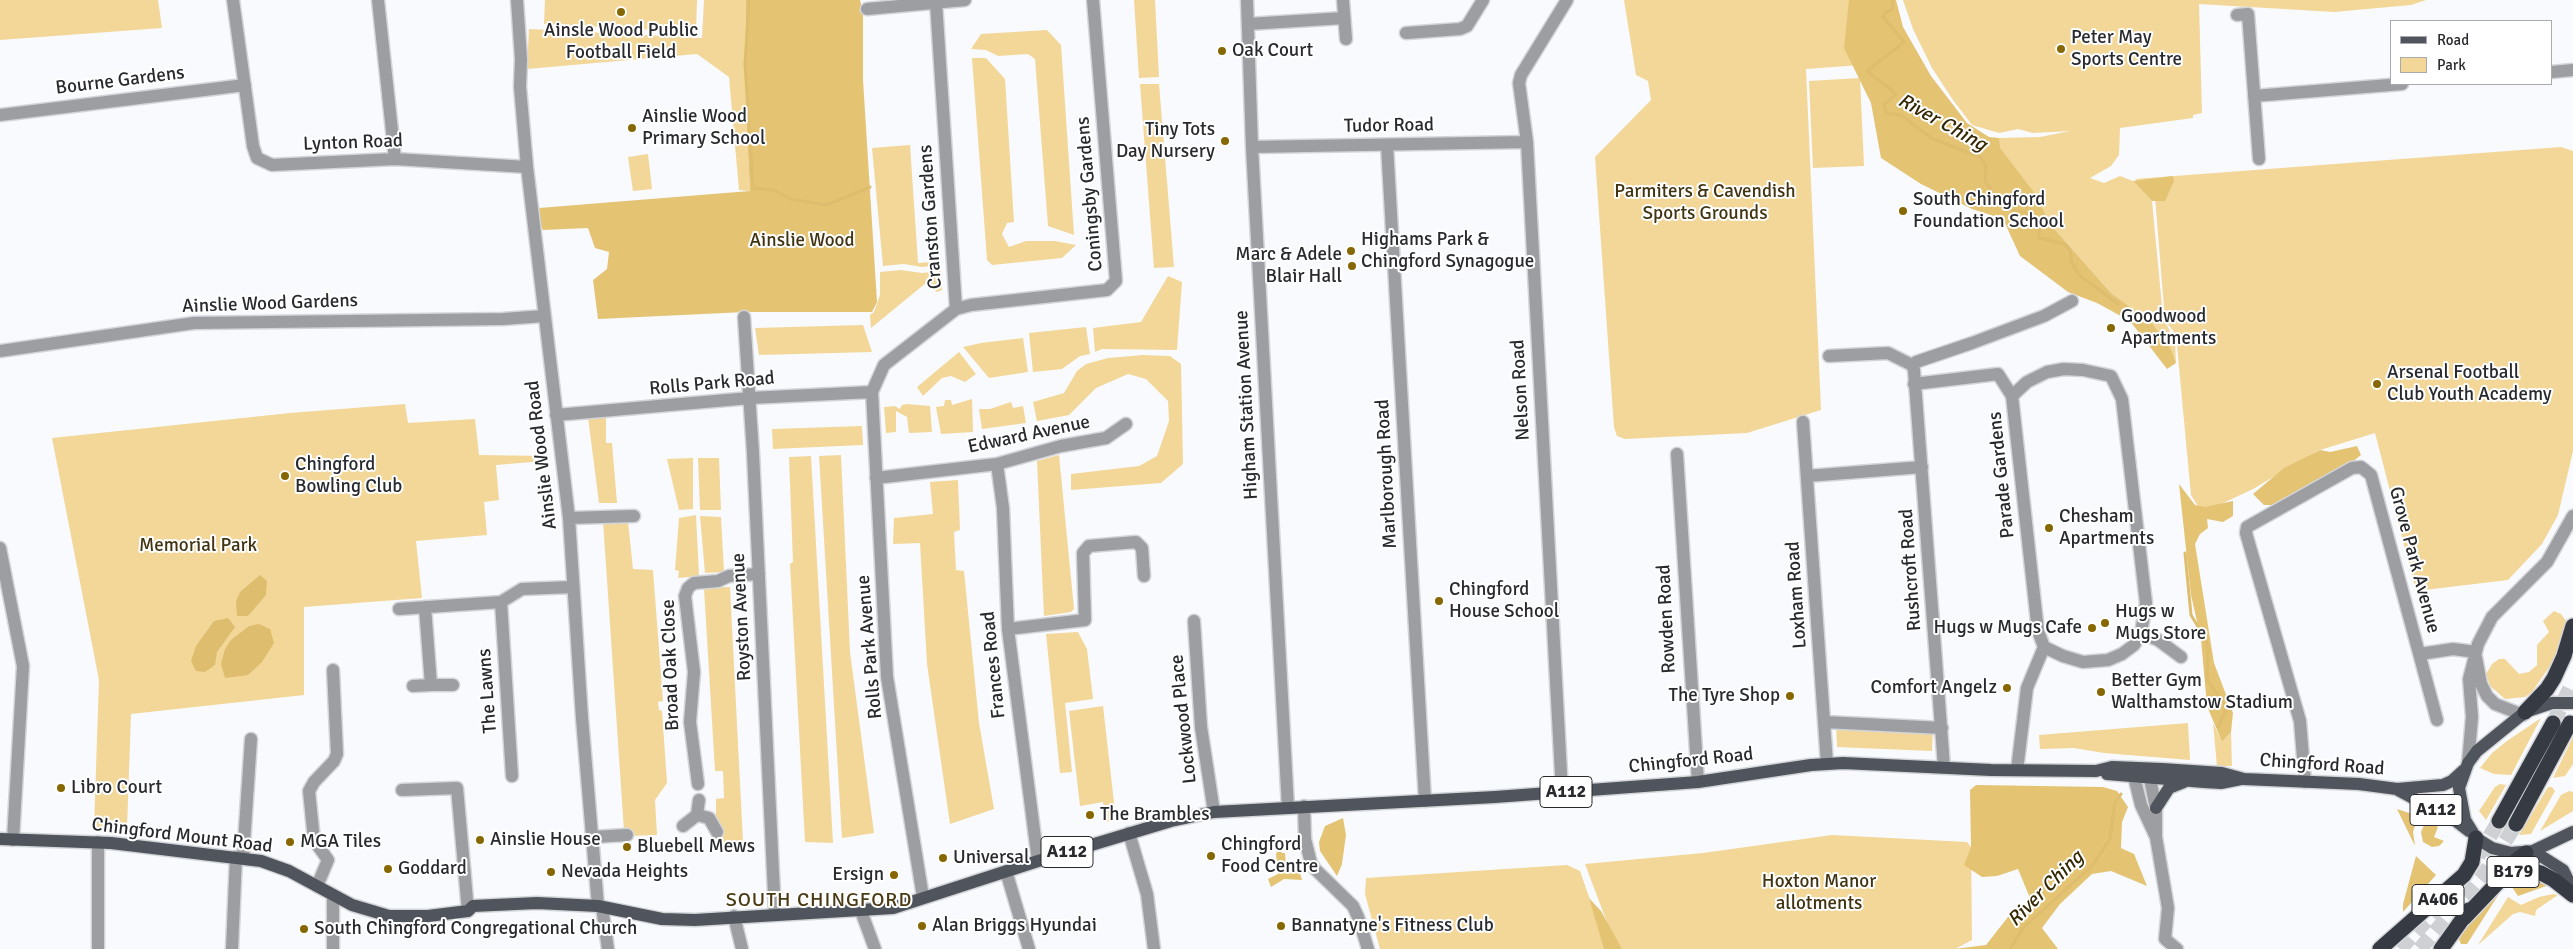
<!DOCTYPE html>
<style>
body{margin:0}
#map{position:relative;width:2573px;height:949px;overflow:hidden;background:#f8fafe;font-family:Signika,sans-serif}
canvas{display:block}
.legend{position:absolute;left:2390px;top:20px;width:162px;height:65px;box-sizing:border-box;background:#fff;border:1px solid #a9aaab;margin:0;padding:6px 9px;list-style:none;font-size:15px;color:#282a2e}
.legend li{display:flex;align-items:center;gap:10px;height:25px}
.legend b{width:25px;border:1px solid #a9aaab}
</style>
<div id="map">
<canvas width="2573" height="949"></canvas>
<ul class="legend">
<li><b style="height:6px;background:#50545c"></b>Road</li>
<li><b style="height:14px;background:#f2d798"></b>Park</li>
</ul>
</div>
<script>
const g = document.querySelector('canvas').getContext('2d');
g.lineJoin = 'round';
function fill(path, color) { g.fillStyle = color; g.fill(path, 'evenodd'); }
const shape = rows => new Path2D(rows.map(r => 'M' + r).join(''));
function trace(path, color, width, dash) { g.strokeStyle = color; g.lineWidth = width; g.lineCap = dash ? 'butt' : 'round'; g.setLineDash(dash || []); g.stroke(path); }
function write(font, color, halo, rows, align = 'center') {
  g.font = font + ' Signika,sans-serif'; g.lineWidth = 4; g.setLineDash([]); g.textBaseline = 'middle'; g.strokeStyle = halo; g.fillStyle = color; for (const [text, x, y, turn = 0] of rows) {
    g.save(); g.translate(x, y); g.rotate((+turn || 0) * Math.PI / 180); g.textAlign = isNaN(turn) ? turn : align; if (halo) g.strokeText(text, 0, 0); g.fillText(text, 0, 0); g.restore();
  }
}
const green = shape([
 [0,0,158,0,162,28,0,40],
 [545,0,697,0,696,32,544,24],
 [704,0,746,0,746,115,750,191,739,190,729,77,697,54,527,69,529,29,702,38],
 [1134,0,1155,0,1159,77,1139,78],
 [1624,0,1849,0,1861,65,1806,69,1821,410,1747,433,1625,439,1617,436,1614,427,1595,157,1651,100,1648,81,1636,75],
 [1903,0,2426,0,2411,5,2334,12,2199,4,2202,113,2193,115,2193,118,2120,128,2119,155,2111,166,2090,178,2104,183,2120,176,2133,181,2152,201,2163,317,2175,342,2176,363,2171,349,2152,323,2111,293,2050,224,2037,196,1999,148,1999,138,2040,137,2070,131,2033,133,2018,129,1999,133,1972,125,1953,100,1932,68,1913,29],
 [1047,30,1061,45,1074,235,1048,226,1035,59,1028,54,998,56,986,50,971,49,981,34],
 [972,58,986,58,1005,79,1014,222,1007,223,1002,234,1009,247,1026,241,1055,241,1076,245,1062,258,992,265,987,260],
 [1860,78,1864,166,1813,168,1809,81],
 [1140,84,1159,84,1174,267,1154,268],
 [910,145,918,263,931,262,932,266,922,267,904,264,883,266,872,148],
 [2561,147,2573,151,2573,451,2558,515,2542,544,2508,580,2416,591,2375,433,2317,451,2253,489,2202,513,2191,495,2176,335,2165,320,2155,197,2135,179],
 [648,154,652,189,633,191,628,157],
 [901,270,922,273,941,271,942,290,937,292,926,283,871,328,870,315,874,312,880,295,880,272],
 [1168,276,1182,282,1177,350,1102,349,1095,352,1093,328,1141,322],
 [863,325,872,352,759,355,755,328],
 [1086,327,1090,354,1080,356,1062,369,1033,372,1029,333],
 [1023,338,1028,372,989,378,963,347,981,343],
 [959,352,976,374,965,382,951,376,942,378,923,396,917,387],
 [1143,355,1170,356,1181,364,1183,464,1161,483,1071,490,1071,474,1139,466,1157,456,1169,421,1168,401,1146,379,1128,374,1096,388,1069,415,1037,421,1033,402,1064,393,1077,371,1086,364,1108,358],
 [972,399,973,432,941,434,936,407,944,406,945,400,951,400,952,405],
 [1011,402,1013,408,1023,406,1026,423,982,429,979,409,990,409],
 [405,404,408,423,475,419,479,455,544,456,544,461,496,465,499,500,484,502,487,535,416,541,422,598,304,607,304,695,131,714,127,828,119,828,117,821,111,820,106,821,103,828,94,828,99,680,52,438,290,413],
 [907,404,930,406,932,432,909,433,907,417,896,411,896,432,886,433,884,407,895,406,900,409,902,405],
 [606,416,606,443,612,443,617,503,599,503,588,417],
 [862,426,863,445,773,449,772,429],
 [841,455,850,652,874,833,842,838,819,456],
 [1059,455,1074,609,1071,612,1044,616,1037,461],
 [811,456,833,843,805,842,790,564,793,562,789,457],
 [693,458,693,509,679,510,667,459],
 [698,458,719,458,721,510,700,510],
 [958,480,960,530,954,532,956,570,964,571,979,723,994,809,950,824,927,664,920,543,893,544,894,518,933,514,930,482],
 [696,515,699,576,678,578,679,571,675,570,679,518],
 [700,516,721,517,724,572,705,573],
 [603,521,628,522,633,569,653,570,663,701,658,702,659,710,662,711,667,783,655,800,657,835,630,836,624,831],
 [730,587,743,842,723,842,716,821,716,799,724,798,723,771,715,771,704,588],
 [2554,611,2561,614,2566,621,2566,628,2554,660,2532,692,2525,697,2505,699,2490,686,2486,674,2492,664,2499,659,2505,659,2519,674,2529,672,2537,665,2537,645,2549,632,2543,621],
 [1078,632,1087,649,1093,699,1065,703,1072,772,1060,773,1046,634],
 [1103,706,1116,820,1106,822,1103,802,1080,806,1069,711],
 [2541,718,2511,775,2494,774,2480,768,2492,753,2507,741],
 [2188,723,2190,760,2104,753,2074,748,2040,749,2039,735],
 [2213,723,2222,742,2231,732,2232,766,2217,766],
 [1836,726,1933,730,1932,751,1837,747],
 [2573,737,2573,764,2565,776,2553,778],
 [2500,784,2506,785,2486,820,2479,811,2495,787],
 [2548,787,2552,787,2555,791,2531,834,2519,835],
 [2569,791,2573,792,2573,811,2540,831,2561,795],
 [1832,835,1967,842,1971,847,1972,940,1955,949,1617,949,1585,864,1703,853],
 [1567,865,1580,871,1607,949,1380,949,1365,894,1366,878],
 [2553,894,2558,895,2536,910,2535,916,2520,912,2513,914,2478,945,2508,897,2521,905,2539,897]
]);
const forest = shape([
 [746,0,860,0,863,12,863,80,877,302,872,312,745,312,598,319,593,280,607,269,609,252,595,248,588,228,543,230,537,219,539,208,750,191,746,115],
 [1849,0,1896,0,1903,27,1931,76,1967,123,1989,137,1999,138,2000,148,2037,196,2050,224,2111,293,2152,323,2171,349,2176,363,2167,369,2130,321,2097,303,2068,292,2020,256,2003,219,1972,209,1921,184,1881,158,1871,103,1844,48],
 [2173,176,2174,181,2165,201,2152,201,2133,181],
 [2357,446,2361,455,2343,469,2272,505,2264,505,2253,494,2284,468,2320,450,2330,452],
 [2179,484,2195,505,2205,507,2233,501,2233,516,2223,522,2207,519,2208,528,2200,534,2195,544,2214,663,2233,713,2231,732,2222,742,2207,706,2201,639,2191,595],
 [1976,785,2103,787,2117,791,2128,807,2122,822,2121,848,2134,854,2147,886,2111,871,2092,874,2060,904,2042,928,2058,949,1954,949,1986,945,2008,917,2025,911,2030,898,2018,869,1997,876,1982,877,1964,865,1971,847,1970,790],
 [2397,809,2418,816,2413,832,2415,846],
 [1343,818,1346,835,1342,864,1337,876,1320,851,1319,842,1325,826],
 [2426,821,2438,827,2434,837,2444,841,2439,846,2432,847,2423,842,2421,832],
 [1279,848,1282,853,1285,853,1286,866,1299,870,1302,880,1284,879,1271,887,1268,879,1278,874,1276,854],
 [2416,856,2436,875,2403,912,2403,904],
 [2526,874,2552,884,2518,896,2512,887,2518,875],
 [2504,886,2467,944,2461,944,2458,937,2462,928],
 [1589,898,1601,911,1622,949,1604,949]
]);
const water = shape([
 [260,575,267,581,266,595,248,616,237,616,236,601,240,592],
 [228,618,235,627,217,652,215,665,205,672,196,671,191,661,196,646,214,621],
 [259,624,270,629,274,643,262,662,248,675,225,678,221,664,225,649,231,640,249,626]
]);
const stream = shape([
 [749,0,745,64,753,188,774,190,791,199,827,205,870,187],
 [1892,0,1893,9,1886,12,1883,17,1904,42,1867,71,1896,94,1884,105,1886,113,1901,115,1931,138,1980,157,1986,165,1985,181,2003,209,2024,212,2039,221,2039,238,2065,244,2070,250,2072,263,2079,275,2118,304],
 [2185,553,2191,615,2206,640,2208,650,2207,680,2227,708,2218,727],
 [2010,949,2024,927,2092,866,2110,839,2115,802,2121,794]
]);
const highwayTunnel = shape([
 [2553,723,2573,682],
 [2478,856,2499,821],
 [2400,949,2450,895],
 [2420,949,2481,879,2516,824]
]);
const minor = shape([
 [233,0,253,146,257,158,272,165,395,159,527,167],
 [378,0,395,159],
 [517,0,521,59,520,87,527,167,569,518,582,718,598,906],
 [1247,0,1252,147,1288,807],
 [1343,0,1346,39],
 [936,2,956,309],
 [867,9,965,0],
 [2237,15,2248,14,2259,159],
 [1248,24,1344,18],
 [1406,33,1460,29,1467,26,1483,0],
 [2552,72,2573,70],
 [2254,96,2402,84],
 [0,115,245,85],
 [1387,145,1425,801],
 [1252,147,1527,142],
 [744,317,753,453,775,914],
 [0,351,194,323,503,319,544,316],
 [1829,356,1888,353,1912,365,1914,370,1944,767],
 [1912,365,1916,362,1972,343,2044,316,2072,301],
 [1914,384,1998,374,2012,396,2038,631,2044,647,2063,656,2083,662,2108,660,2122,654,2134,645,2141,633,2146,603,2122,399,2111,376,2083,370,2064,369,2047,372,2027,382,2012,396],
 [556,415,750,398,872,392],
 [1803,422,1827,764],
 [1677,454,1698,782],
 [997,464,1003,508,1008,629,1038,861],
 [1807,476,1922,467],
 [876,478,997,464,1061,446,1106,438,1126,424],
 [569,518,634,516],
 [0,548,23,666,13,840],
 [501,602,512,776],
 [501,602,522,589,573,587],
 [425,607,431,685,453,685],
 [399,609,501,602],
 [1194,621,1201,727,1214,812],
 [1008,629,1085,620,1083,553,1089,546,1136,542,1142,548,1144,576],
 [2141,633,2158,640,2181,657],
 [2420,654,2453,649,2476,652],
 [2476,657,2481,684,2487,696,2495,704,2523,715],
 [413,686,431,685],
 [1825,722,1942,728],
 [2468,763,2472,717,2469,679,2478,644,2492,617,2547,562,2573,516],
 [2132,768,2141,805,2155,835],
 [2148,769,2156,808,2156,837,2168,908,2165,939,2177,949],
 [2017,770,2027,688,2044,647],
 [2305,782,2300,721,2246,533,2247,527,2352,468,2361,467,2371,475,2437,720],
 [698,784,690,722,694,672,685,596,688,588,694,583,718,581,729,576,759,574],
 [402,790,457,788,468,911],
 [1562,792,1527,142,1519,83,1521,75,1567,0],
 [699,800,697,815,709,818,717,832],
 [1304,806,1305,839,1311,863,1315,869,1353,906,1358,917,1368,949],
 [683,826,697,815],
 [1129,833,1147,894,1154,949],
 [593,837,627,835],
 [98,842,98,949],
 [243,858,251,739],
 [1006,871,1029,949],
 [317,886,328,860,314,840,309,791,314,782,334,761,337,754,333,670],
 [333,896,333,949],
 [923,897,887,677,872,392,884,365,956,309,971,305,1107,290,1116,281,1093,0],
 [602,907,608,949],
 [861,911,875,949],
 [734,916,742,949],
 [232,949,236,857]
]);
const major = shape([
 [2573,703,2552,703,2525,712,2477,751,2468,763,2459,788,2465,820,2476,838,2492,848,2511,853,2533,851,2573,832],
 [2107,774,2204,782,2221,783,2241,779],
 [2398,790,2456,821,2469,831],
 [2156,808,2169,788,2184,782],
 [0,839,111,843,261,861,289,871,352,905,389,916,428,916,468,911,473,906,537,903,598,906,662,919,695,920,893,908,1038,861,1171,821,1214,812,1495,797,1698,782,1811,765,1843,763,1991,770,2096,771,2112,767,2162,769,2222,773,2244,779,2359,784,2397,789,2443,785,2452,781,2464,770],
 [2533,851,2563,870,2573,890]
]);
const highway = shape([
 [2525,712,2547,689,2554,678,2564,656,2573,626],
 [2499,821,2553,723],
 [2516,824,2570,723],
 [2500,873,2526,853],
 [2464,918,2503,877,2515,871,2524,869,2541,873,2554,880,2573,895],
 [2380,949,2464,875,2472,862,2476,838],
 [2441,949,2469,910]
]);
const markers = [
 [621,12,5,"#876702"],
 [2061,49,5,"#876702"],
 [1222,51,5,"#876702"],
 [632,128,5,"#876702"],
 [1225,141,5,"#876702"],
 [1903,211,5,"#876702"],
 [1351,251,5,"#876702"],
 [1352,266,5,"#876702"],
 [2111,328,5,"#876702"],
 [2377,384,5,"#876702"],
 [285,476,5,"#876702"],
 [2049,528,5,"#876702"],
 [1439,601,5,"#876702"],
 [2105,623,5,"#876702"],
 [2092,628,5,"#876702"],
 [2007,688,5,"#876702"],
 [2101,692,5,"#876702"],
 [1790,696,5,"#876702"],
 [61,788,5,"#876702"],
 [1090,815,5,"#876702"],
 [480,840,5,"#876702"],
 [290,842,5,"#876702"],
 [627,847,5,"#876702"],
 [1211,856,5,"#876702"],
 [943,858,5,"#876702"],
 [388,869,5,"#876702"],
 [551,872,5,"#876702"],
 [894,875,5,"#876702"],
 [922,926,5,"#876702"],
 [1281,926,5,"#876702"],
 [304,929,5,"#876702"]
];
const shields = [
 [1566,792,52],
 [2436,810,52],
 [1067,852,52],
 [2513,872,52],
 [2438,900,52]
];
const shieldNames = [
 ["A112",1566,792],
 ["A112",2436,810],
 ["A112",1067,852],
 ["B179",2513,872],
 ["A406",2438,900]
];
const poiNames = [
 ["Ainsle Wood Public",621,31,"center"],
 ["Football Field",621,53,"center"],
 ["Peter May",2071,38],
 ["Sports Centre",2071,60],
 ["Oak Court",1232,51],
 ["Ainslie Wood",642,117],
 ["Primary School",642,139],
 ["Tiny Tots",1215,130,"right"],
 ["Day Nursery",1215,152,"right"],
 ["South Chingford",1913,200],
 ["Foundation School",1913,222],
 ["Highams Park &",1361,240],
 ["Chingford Synagogue",1361,262],
 ["Marc & Adele",1342,255,"right"],
 ["Blair Hall",1342,277,"right"],
 ["Goodwood",2121,317],
 ["Apartments",2121,339],
 ["Arsenal Football",2387,373],
 ["Club Youth Academy",2387,395],
 ["Chingford",295,465],
 ["Bowling Club",295,487],
 ["Chesham",2059,517],
 ["Apartments",2059,539],
 ["Chingford",1449,590],
 ["House School",1449,612],
 ["Hugs w",2115,612],
 ["Mugs Store",2115,634],
 ["Hugs w Mugs Cafe",2082,628,"right"],
 ["Better Gym",2111,681],
 ["Walthamstow Stadium",2111,703],
 ["Comfort Angelz",1997,688,"right"],
 ["The Tyre Shop",1780,696,"right"],
 ["Libro Court",71,788],
 ["The Brambles",1100,815],
 ["Ainslie House",490,840],
 ["MGA Tiles",300,842],
 ["Chingford",1221,845],
 ["Food Centre",1221,867],
 ["Bluebell Mews",637,847],
 ["Universal",953,858],
 ["Goddard",398,869],
 ["Nevada Heights",561,872],
 ["Ersign",884,875,"right"],
 ["Alan Briggs Hyundai",932,926],
 ["Bannatyne's Fitness Club",1291,926],
 ["South Chingford Congregational Church",314,929]
];
const streetNames = [
 ["Bourne Gardens",120,81,-7],
 ["Tudor Road",1389,126,-1],
 ["Lynton Road",353,143,-2],
 ["Coningsby Gardens",1090,194,-95],
 ["Cranston Gardens",931,217,-94],
 ["Ainslie Wood Gardens",270,304,-2],
 ["Rolls Park Road",712,384,-5],
 ["Nelson Road",1521,390,-93],
 ["Higham Station Avenue",1247,405,-93],
 ["Edward Avenue",1029,435,-12],
 ["Ainslie Wood Road",542,455,-97],
 ["Marlborough Road",1387,474,-93],
 ["Parade Gardens",2002,475,-96],
 ["Grove Park Avenue",2414,560,75],
 ["Rushcroft Road",1911,570,-94],
 ["Loxham Road",1797,595,-94],
 ["Royston Avenue",742,617,-93],
 ["Rowden Road",1667,619,-93],
 ["Rolls Park Avenue",870,647,-95],
 ["Broad Oak Close",671,665,-92],
 ["Frances Road",994,665,-96],
 ["The Lawns",488,691,-94],
 ["Lockwood Place",1184,719,-96],
 ["Chingford Road",1691,761,-6],
 ["Chingford Road",2322,765,4],
 ["Chingford Mount Road",182,836,7]
];
const parkNames = [
 ["Parmiters & Cavendish",1705,192],
 ["Sports Grounds",1705,214],
 ["Ainslie Wood",802,241],
 ["Memorial Park",198,546],
 ["Hoxton Manor",1819,882],
 ["allotments",1819,904]
];
const waterNames = [
 ["River Ching",1942,123,29],
 ["River Ching",2046,889,-45]
];
const neighbourhoodNames = [
 ["SOUTH CHINGFORD",819,901]
];
fill(green, '#f2d798');
fill(forest, '#e4c373');
fill(water, '#debd6e');
trace(stream, '#debd6e', 3);
trace(highwayTunnel, '#ced0d4', 15, [15, 8]);
trace(minor, '#d3d5d9', 15);
trace(major, '#d3d5d9', 15);
trace(highway, '#d3d5d9', 18);
trace(minor, '#9c9ea2', 12);
trace(major, '#50545c', 12);
trace(highway, '#363a43', 15);
for (const [x, y, r, color] of markers) { const dot = new Path2D(); dot.arc(x, y, r, 0, 2 * Math.PI); g.fillStyle = color; g.fill(dot); trace(dot, '#fff', 2); }
for (const [x, y, w] of shields) { const box = new Path2D(); box.roundRect(x - w / 2, y - 15.5, w, 31, 4); g.fillStyle = '#fff'; g.fill(box); trace(box, '#282a2e', 1); }
write('bold 18px', '#282a2e', null, shieldNames);
write('19px', '#282a2e', '#fff', poiNames, 'left');
write('19px', '#282a2e', '#fff', streetNames);
write('19px', '#423411', '#fff', parkNames);
write('italic 20px', '#352803', '#fff', waterNames);
g.letterSpacing = '1px';
write('20px', '#4b3b14', '#fff', neighbourhoodNames);
g.letterSpacing = '0px';
</script>
